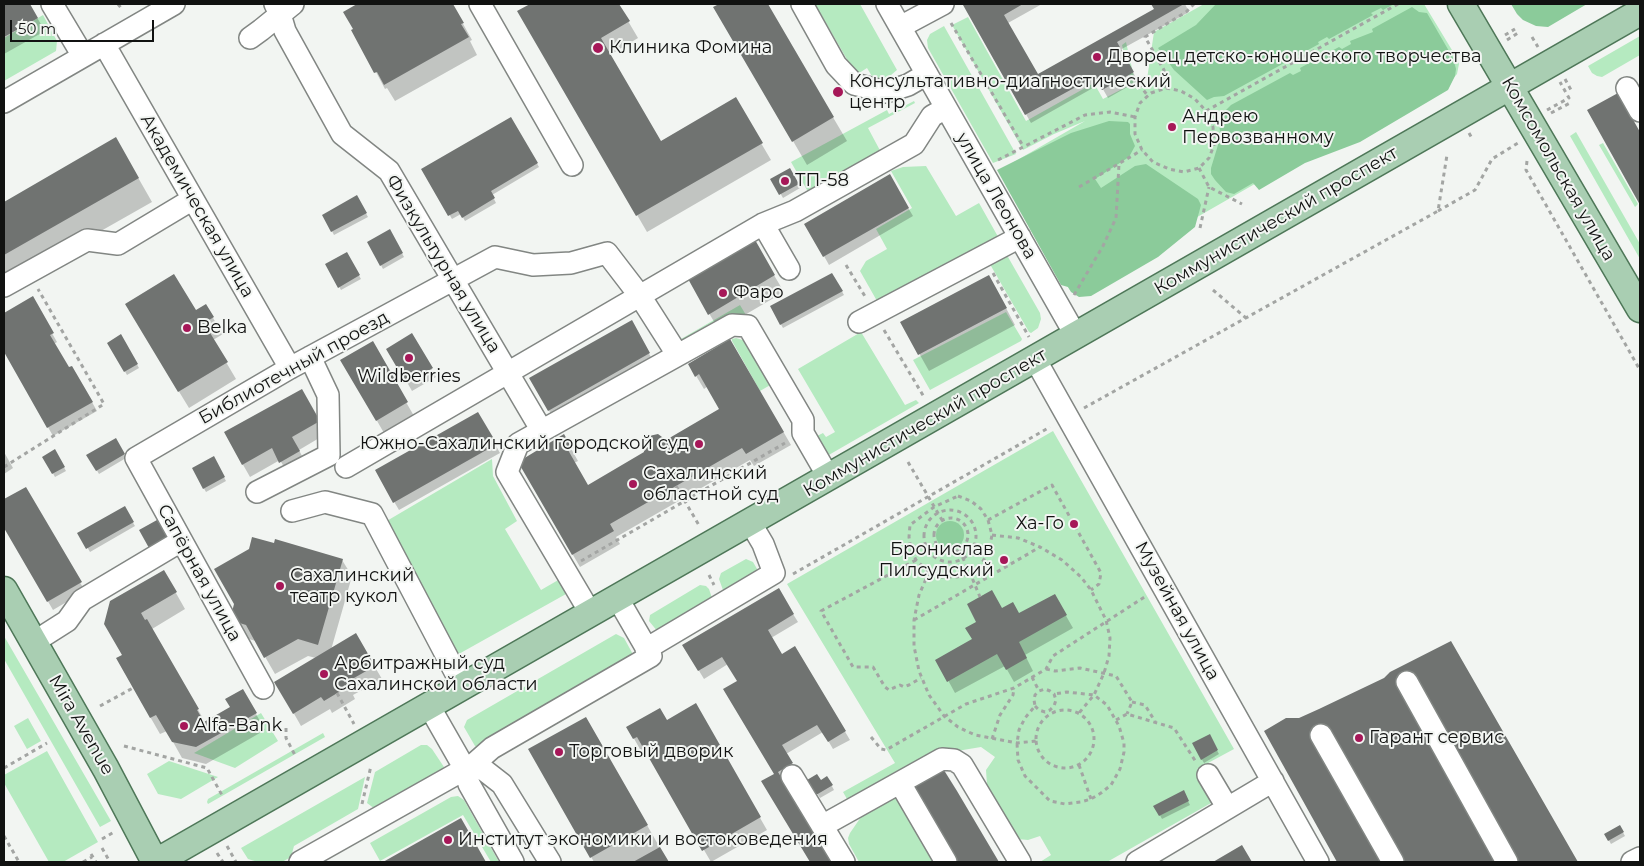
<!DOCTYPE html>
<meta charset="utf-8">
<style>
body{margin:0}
#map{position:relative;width:1644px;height:866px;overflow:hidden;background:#f2f5f2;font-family:Montserrat,sans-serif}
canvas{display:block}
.frame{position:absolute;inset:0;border:5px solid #111211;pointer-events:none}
.scale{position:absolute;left:10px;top:20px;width:144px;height:22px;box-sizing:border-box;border:2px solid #111211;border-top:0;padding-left:6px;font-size:15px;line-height:18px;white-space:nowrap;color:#111211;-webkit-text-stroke:4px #f2f5f2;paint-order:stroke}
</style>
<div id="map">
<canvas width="1644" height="866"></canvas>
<div class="frame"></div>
<div class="scale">50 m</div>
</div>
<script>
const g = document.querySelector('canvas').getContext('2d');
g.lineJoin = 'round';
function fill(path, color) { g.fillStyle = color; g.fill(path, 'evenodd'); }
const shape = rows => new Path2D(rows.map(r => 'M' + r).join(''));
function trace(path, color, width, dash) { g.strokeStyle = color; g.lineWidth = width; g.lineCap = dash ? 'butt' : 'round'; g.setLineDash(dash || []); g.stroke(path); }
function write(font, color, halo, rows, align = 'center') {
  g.font = font + ' Montserrat,sans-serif'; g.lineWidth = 4; g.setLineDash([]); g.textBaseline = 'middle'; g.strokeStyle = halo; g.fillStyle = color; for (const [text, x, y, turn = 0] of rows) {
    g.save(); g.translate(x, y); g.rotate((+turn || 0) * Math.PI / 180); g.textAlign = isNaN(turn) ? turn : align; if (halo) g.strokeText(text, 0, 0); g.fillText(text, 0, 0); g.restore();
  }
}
const green = shape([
 [815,4,860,4,897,70,891,75,876,83,867,68,856,75],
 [1204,4,1424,4,1455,55,1459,64,1457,74,1450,82,1260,181,1070,290,1053,266,1000,170,1085,121,1054,134,1023,150,952,25,968,17,1026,121,1094,83,1103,99,1126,87,1129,76,1122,45,1126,42,1137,90,1146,86,1154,32],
 [43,15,57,41,56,51,4,81,4,38],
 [944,26,1016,154,993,163,928,48,927,40,930,34],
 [1640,36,1640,55,1602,77,1597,76,1592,73,1588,66],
 [914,101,915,103,868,128,883,156,811,197,791,162,887,110,889,114],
 [1576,132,1640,244,1640,259,1570,136],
 [1603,143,1638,204,1635,207,1599,145],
 [926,166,956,216,979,203,1001,242,877,301,860,271,866,261,887,249,876,229,912,208,891,171,903,167],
 [1004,250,1040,313,1041,319,1038,328,1031,333,1029,332,987,259],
 [740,305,749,320,679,351,674,343],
 [1006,312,1022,339,1021,341,930,390,913,360],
 [861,332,905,405,916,400,919,403,827,456,816,443,820,440,817,436,823,433,826,437,835,432,798,369],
 [736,338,746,341,772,384,760,391,732,341,732,339],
 [1053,431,1234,749,1197,769,1211,803,1107,862,1040,862,1051,855,1040,836,1028,840,1018,839,987,785,986,770,995,757,981,747,945,753,851,806,843,792,895,763,787,584],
 [492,459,493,476,517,521,505,529,541,590,560,579,566,594,457,655,385,522],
 [746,559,753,562,760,574,725,590,723,590,719,579,721,573],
 [700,585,706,586,709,589,712,598,658,632,649,621,650,615],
 [616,634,624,638,635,658,479,749,475,746,464,727,467,720],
 [4,636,111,821,100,827,4,659],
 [261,713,278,741,235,768,194,753],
 [28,718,41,741,27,749,14,726],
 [323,733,325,737,208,804,207,802,208,799],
 [421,745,427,745,432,749,444,767,442,770,375,809,367,803,375,772],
 [47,751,98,842,63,862,49,862,4,783,4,775],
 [169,761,218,777,181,799,158,794,147,774],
 [365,777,358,809,294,846,291,857,282,862,258,862,248,859,241,848],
 [898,794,939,862,859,862,849,844,848,838,850,833,861,817,869,810],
 [458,796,464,800,499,862,491,862,463,815,380,861,370,843,451,797]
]);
const forest = shape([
 [1216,4,1394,4,1383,10,1381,8,1371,13,1373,15,1329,39,1327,37,1318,42,1319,44,1224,96,1214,97,1207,100,1174,70,1158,48,1196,25],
 [1511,4,1587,4,1548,27,1536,26,1523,20,1517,14],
 [1412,7,1419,12,1427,13,1453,58,1456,69,1455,76,1448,90,1360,142,1305,163,1259,190,1253,183,1234,194,1226,192,1215,180,1211,174,1211,168,1218,145,1220,131,1218,118,1231,105,1290,73,1293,75,1301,71,1300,68,1339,47,1342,49,1351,44,1350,41,1373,32,1372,29],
 [1109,121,1128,122,1130,124,1130,134,1135,146,1129,157,1095,179,1101,188,1135,166,1146,164,1198,199,1201,205,1195,227,1158,257,1091,296,1079,297,1071,292,1068,287,1061,285,997,170,1071,133]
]);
const water = shape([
 '936 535a14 14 0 1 1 28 0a14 14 0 1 1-28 0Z'
]);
const shadow = shape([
 [4,4,29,4,45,31,4,54],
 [360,4,452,4,472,40,470,41,477,55,395,101,387,88,385,89,376,72,345,12],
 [533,4,618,4,638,38,610,55,660,142,735,99,771,160,647,232,519,12],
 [722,4,766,4,847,141,807,165,715,7],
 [967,4,1042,4,1008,23,1037,76,1156,9,1153,4,1185,4,1189,12,1120,50,1138,81,1108,98,1100,84,1031,123,964,5],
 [1588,111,1627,111,1640,134,1640,202],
 [511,118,539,167,492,195,496,203,465,221,461,214,452,219,423,170],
 [116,139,152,202,4,286,4,203],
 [790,169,800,188,783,198,772,179],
 [889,176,913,216,829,265,806,224],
 [357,197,368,217,334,235,324,216],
 [390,231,404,257,383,269,369,243],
 [753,240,784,292,719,330,688,278],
 [347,254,361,279,341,290,327,265],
 [832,274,844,295,783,328,771,307],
 [998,293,1015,325,929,371,902,323],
 [32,298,57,342,54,344,68,369,72,367,97,411,53,436,4,350,4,314],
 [196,312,213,318,223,334,213,340,236,379,189,408,136,321],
 [631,322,656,366,556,423,531,378],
 [412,335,436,377,412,391,388,349],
 [121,336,139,368,127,375,109,343],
 [730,340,791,445,754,466,750,460,616,537,620,544,580,567,519,462,564,436,578,461,574,463,587,487,721,409,708,386,704,389,689,364],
 [372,343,414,416,384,433,342,360],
 [302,390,326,434,299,450,306,464,288,474,280,460,250,477,225,433],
 [478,413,500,453,399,510,376,471],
 [115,440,126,458,99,474,88,455],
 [55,451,66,471,55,477,44,457],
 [4,452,13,468,4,474],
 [213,457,226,481,206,492,193,469],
 [25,488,85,591,53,610,4,526,4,501],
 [124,508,135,526,90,552,79,533],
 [342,560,352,576,331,650,356,635,382,679,353,695,355,699,332,713,330,709,301,726,276,682,316,658,308,656,275,674,256,641,241,637,231,620],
 [164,572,185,609,152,629,205,722,231,708,243,691,265,730,206,764,182,758,167,731,160,734,117,659,123,655,105,623],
 [778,590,798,622,771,638,782,656,795,648,850,740,833,749,823,732,786,754,796,772,781,781,830,862,811,862,763,782,775,775,738,682,728,664,704,679,684,646],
 [1054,595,1073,628,1025,655,1033,671,1014,682,1005,666,955,693,937,660,973,640,1002,609,1019,615],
 [1451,643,1577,862,1338,862,1265,731,1299,720,1384,679],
 [695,705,767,830,711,862,645,749,641,751,628,728,667,721],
 [586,718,668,862,594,862,530,750],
 [1209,736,1219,754,1204,763,1193,744],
 [827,777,834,790,820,798,809,781,820,781],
 [1183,792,1190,805,1162,819,1155,806],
 [460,820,485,862,385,862],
 [1620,827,1625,836,1611,844,1606,835]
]);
const building = shape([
 [4,4,30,4,38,18,4,37],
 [357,4,453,4,464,23,461,24,469,37,384,85,377,72,374,73,351,30,353,29,343,12],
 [530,4,619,4,630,21,601,38,661,141,736,97,763,143,636,216,517,11],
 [719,4,768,4,834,117,792,142,713,7],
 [965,4,1023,4,1004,15,1038,74,1154,9,1151,4,1184,4,1117,42,1134,72,1102,90,1094,77,1025,115,963,5],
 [1618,93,1640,132,1640,205,1587,110],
 [511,117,538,163,491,191,495,198,462,218,458,211,448,216,421,169],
 [116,137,139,178,4,255,4,202],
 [790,168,799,184,779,195,770,179],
 [890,174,909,208,823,257,804,224],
 [357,195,367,213,331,232,322,215],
 [390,229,403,253,380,266,367,242],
 [754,238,775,275,708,315,687,277],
 [347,252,360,275,338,288,325,264],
 [832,273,843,291,780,325,770,306],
 [174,274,196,310,206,304,214,317,204,323,228,362,178,392,125,304],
 [989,275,1007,308,918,355,900,322],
 [33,296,54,333,50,335,69,367,72,366,93,402,47,428,4,352,4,313],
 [632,320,650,353,548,411,529,378],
 [412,333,433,368,406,383,386,349],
 [121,334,138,364,124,372,107,343],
 [730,339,784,432,746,454,742,448,610,524,614,531,572,555,518,462,564,434,572,448,568,450,588,485,644,452,643,443,649,436,658,434,666,440,719,409,699,374,695,377,688,364],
 [373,341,408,402,376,421,340,360],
 [302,389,320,421,292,437,300,451,279,463,272,448,242,465,224,432],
 [478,412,497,444,393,503,375,470],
 [116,438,125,454,96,471,86,455],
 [55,449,65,467,52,474,42,457],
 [214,456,225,477,203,489,192,468],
 [26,487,82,582,47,602,4,528,4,499],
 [125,506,134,522,86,549,77,533],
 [157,520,168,538,149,548,139,530],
 [252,537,274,543,275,539,343,559,318,645,298,639,264,658,246,625,230,620,234,604,214,569,249,549],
 [164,570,177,592,141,613,145,620,147,619,199,709,197,710,204,722,230,707,225,699,243,689,257,713,196,747,172,742,156,715,150,718,116,658,122,655,104,624,110,601],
 [779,588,794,614,768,630,782,654,795,646,846,731,828,742,817,725,782,745,793,763,778,772,832,862,810,862,761,781,774,774,723,689,737,681,722,657,698,671,682,645],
 [992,590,1002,608,1013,602,1019,613,1055,594,1067,615,1019,642,1027,658,1006,670,997,654,947,682,935,660,972,639,965,628,976,622,967,604],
 [356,633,375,666,347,682,349,686,324,701,321,697,293,714,274,682],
 [1451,641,1578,862,1337,862,1264,731,1286,718,1299,718,1319,709,1384,678,1390,672],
 [696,703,761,817,702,851,637,737,633,739,626,727,660,708,667,720],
 [586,717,648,825,590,858,528,749],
 [1210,734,1218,750,1201,760,1192,743],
 [942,767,957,791,999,862,951,862,907,788],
 [817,774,821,780,827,776,833,785,816,795,807,780],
 [1184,790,1189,801,1159,816,1153,806],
 [461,818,486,862,383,862],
 [1620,825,1624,832,1608,841,1604,834],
 [1242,845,1252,862,1213,862],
 [660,847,669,862,633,862]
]);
const path = shape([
 [118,4,121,8],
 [951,23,1023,146],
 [1505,35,1515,29],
 [1532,37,1538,47],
 [1507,40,1518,33],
 [1134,78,1148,96],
 [1565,79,1571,90],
 [1166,88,1181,91,1195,99,1206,111,1213,127,1214,145,1209,158,1199,168,1184,172,1169,169,1153,162,1142,150,1135,134,1135,117,1140,103,1151,93,1166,88],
 [1166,88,1164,70,1145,37,1186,12,1194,4],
 [1547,110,1569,98,1560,82],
 [1206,111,1398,4],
 [1551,113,1570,103],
 [1469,133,1473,140],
 [998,160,1085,115,1110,112,1135,117],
 [1527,161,1526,170,1640,370],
 [1199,168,1209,187,1242,204],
 [1079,187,1142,150],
 [1438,211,1475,190,1492,159,1518,143],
 [1200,228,1209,187],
 [846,265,866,298],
 [993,273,1029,337],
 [1213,290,1246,318],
 [1074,295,1103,246,1116,218,1119,164],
 [884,330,924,397],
 [1084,408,1438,211,1447,155],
 [908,462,942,520],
 [4,467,104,404,38,289],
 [676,486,700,527],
 [958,496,971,501,981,509,988,520,992,535,989,550,982,563,970,573,957,577,942,577,929,572,916,560,911,549,909,537,910,525,934,507,958,496],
 '924 536a26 26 0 1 1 52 0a26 26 0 1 1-52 0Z',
 '934 535a17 17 0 1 1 34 0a17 17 0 1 1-34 0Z',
 [988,520,1052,485,1101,573,1099,584,1091,590],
 [992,535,1018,538,1040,547,1062,560,1081,577,1091,590,1106,620,1110,638,1109,656,1104,673,1094,695,1079,713],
 [927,549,936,544],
 [959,550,970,573,980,597],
 [916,560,821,611,853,667,873,667,885,687,889,690,900,685,904,687,909,685,921,678],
 [581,561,785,443],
 [929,572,919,595,914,620,914,646,919,671,929,695,944,716,958,727,975,735,1017,743,1036,741],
 [793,574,1050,427],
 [709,575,714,585],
 [914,620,1040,547],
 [1046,669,1055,671,1080,668,1116,676,1132,702,1127,714],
 [1032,677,1039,691],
 [337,693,354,724],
 [1132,702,1145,705,1156,723],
 [100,706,133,688],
 [1035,706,1039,710,1045,712,1050,710,1054,706,1056,700,1054,694,1050,691,1045,689,1039,691,1035,695,1034,700,1035,706,1025,718,1019,730,1017,743,1018,760,1025,776,1050,801,1065,804,1081,802,1091,799,1101,793,1111,785,1120,769,1124,752,1124,743,1119,726,1107,705,1094,695,1067,692,1054,694],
 '1036 739a29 29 0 1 1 58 0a29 29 0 1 1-58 0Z',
 [1116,720,1127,714,1174,728,1196,762],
 [286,728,286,738,296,757],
 [871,737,881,749,886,750,966,704,1014,688,1046,669,1053,656,1146,596],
 [992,739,1000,715,1013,695,1014,688],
 [124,746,207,768,223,797],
 [1079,765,1091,799],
 [4,768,47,743],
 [362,804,371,766],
 [4,836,19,862],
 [102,839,114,832],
 [227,846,236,862],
 [102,848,110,862],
 [217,853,223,862],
 [91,854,96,862],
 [83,862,92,857]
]);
const minor = shape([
 [52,4,83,56],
 [275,4,280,14,285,31,342,134,389,171,542,431],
 [480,4,572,165],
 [802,4,836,65,854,84,886,92,908,85,927,74],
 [887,4,1076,336],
 [900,27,943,4],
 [250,38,261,30,293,4],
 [104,44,290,368],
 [1627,88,1640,111],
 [4,102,174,4],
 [763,224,789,269],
 [4,286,87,240,118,244,193,199],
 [859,322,1020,237],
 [1035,359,1318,862],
 [346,467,763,224,795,211,914,144,932,116,946,108],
 [257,492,329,455,328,395,310,357],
 [292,511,325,502,372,514,463,687],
 [591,614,507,472,518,444,732,325,748,326,803,420,803,433,829,478],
 [34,642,67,621,82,600,181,541],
 [646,649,774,573,763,544,750,522],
 [1407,682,1507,862],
 [263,688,136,458,290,368,495,257,533,265,571,263,607,253,640,296,677,354],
 [429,706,465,769,469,784,513,862],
 [1321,735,1393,862],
 [475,763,502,784,550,862],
 [1208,775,1227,807],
 [792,776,844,862],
 [900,783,946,862],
 [822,826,942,759,954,760,962,765,1020,862],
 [300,862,465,769,475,763,492,748,651,656,618,599],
 [1137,862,1273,781],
 [1632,862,1640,858]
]);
const major = shape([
 [1461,4,1640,309],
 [4,590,106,769,155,862],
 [156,862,1640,12]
]);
const markers = [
 [598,48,6,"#a61758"],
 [1097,57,5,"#a61758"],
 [838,92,6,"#a61758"],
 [1172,127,5,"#a61758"],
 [785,181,5,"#a61758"],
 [723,293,5,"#a61758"],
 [187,328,5,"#a61758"],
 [409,358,5,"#a61758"],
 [699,444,5,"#a61758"],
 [633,484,5,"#a61758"],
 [1074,524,5,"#a61758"],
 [1004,560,5,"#a61758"],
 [280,586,5,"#a61758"],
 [324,674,5,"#a61758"],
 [184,726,5,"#a61758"],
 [1359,738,5,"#a61758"],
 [559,752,5,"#a61758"],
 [448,840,5,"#a61758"]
];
const poiNames = [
 ["Клиника Фомина",609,48],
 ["Дворец детско-юношеского творчества",1107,57],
 ["Консультативно-диагностический",849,82],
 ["центр",849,103],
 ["Андрею",1182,117],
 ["Первозванному",1182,138],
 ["ТП-58",795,181],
 ["Фаро",733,293],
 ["Belka",197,328],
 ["Wildberries",409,377,"center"],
 ["Южно-Сахалинский городской суд",689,444,"right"],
 ["Сахалинский",643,474],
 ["областной суд",643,495],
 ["Ха-Го",1064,524,"right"],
 ["Бронислав",994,550,"right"],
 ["Пилсудский",994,571,"right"],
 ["Сахалинский",290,576],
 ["театр кукол",290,597],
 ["Арбитражный суд",334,664],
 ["Сахалинской области",334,685],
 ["Alfa-Bank",194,726],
 ["Гарант сервис",1369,738],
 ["Торговый дворик",569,752],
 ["Институт экономики и востоковедения",458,840]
];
const streetNames = [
 ["Комсомольская улица",1558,169,60],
 ["улица Леонова",996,196,60],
 ["Академическая улица",197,206,60],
 ["Коммунистический проспект",1276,221,-30],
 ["Физкультурная улица",443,264,59],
 ["Библиотечный проезд",294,368,-29],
 ["Коммунистический проспект",925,423,-30],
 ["Сапёрная улица",199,573,61],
 ["Музейная улица",1177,611,61],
 ["Mira Avenue",81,725,60]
];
fill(green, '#b5eac0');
fill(forest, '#8bcb9a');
fill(water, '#8ece9d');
fill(shadow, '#0003');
fill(building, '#707371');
trace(minor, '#828683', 24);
trace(major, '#4e7758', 29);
trace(path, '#a3a5a3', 3, [4, 4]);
trace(minor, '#fff', 21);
trace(major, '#a9ceb2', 26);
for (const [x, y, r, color] of markers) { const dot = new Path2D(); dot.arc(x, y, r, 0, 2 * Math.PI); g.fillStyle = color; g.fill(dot); trace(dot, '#f2f5f2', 2); }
write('18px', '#111211', '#f2f5f2', poiNames, 'left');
write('18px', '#111211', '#f2f5f2', streetNames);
</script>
